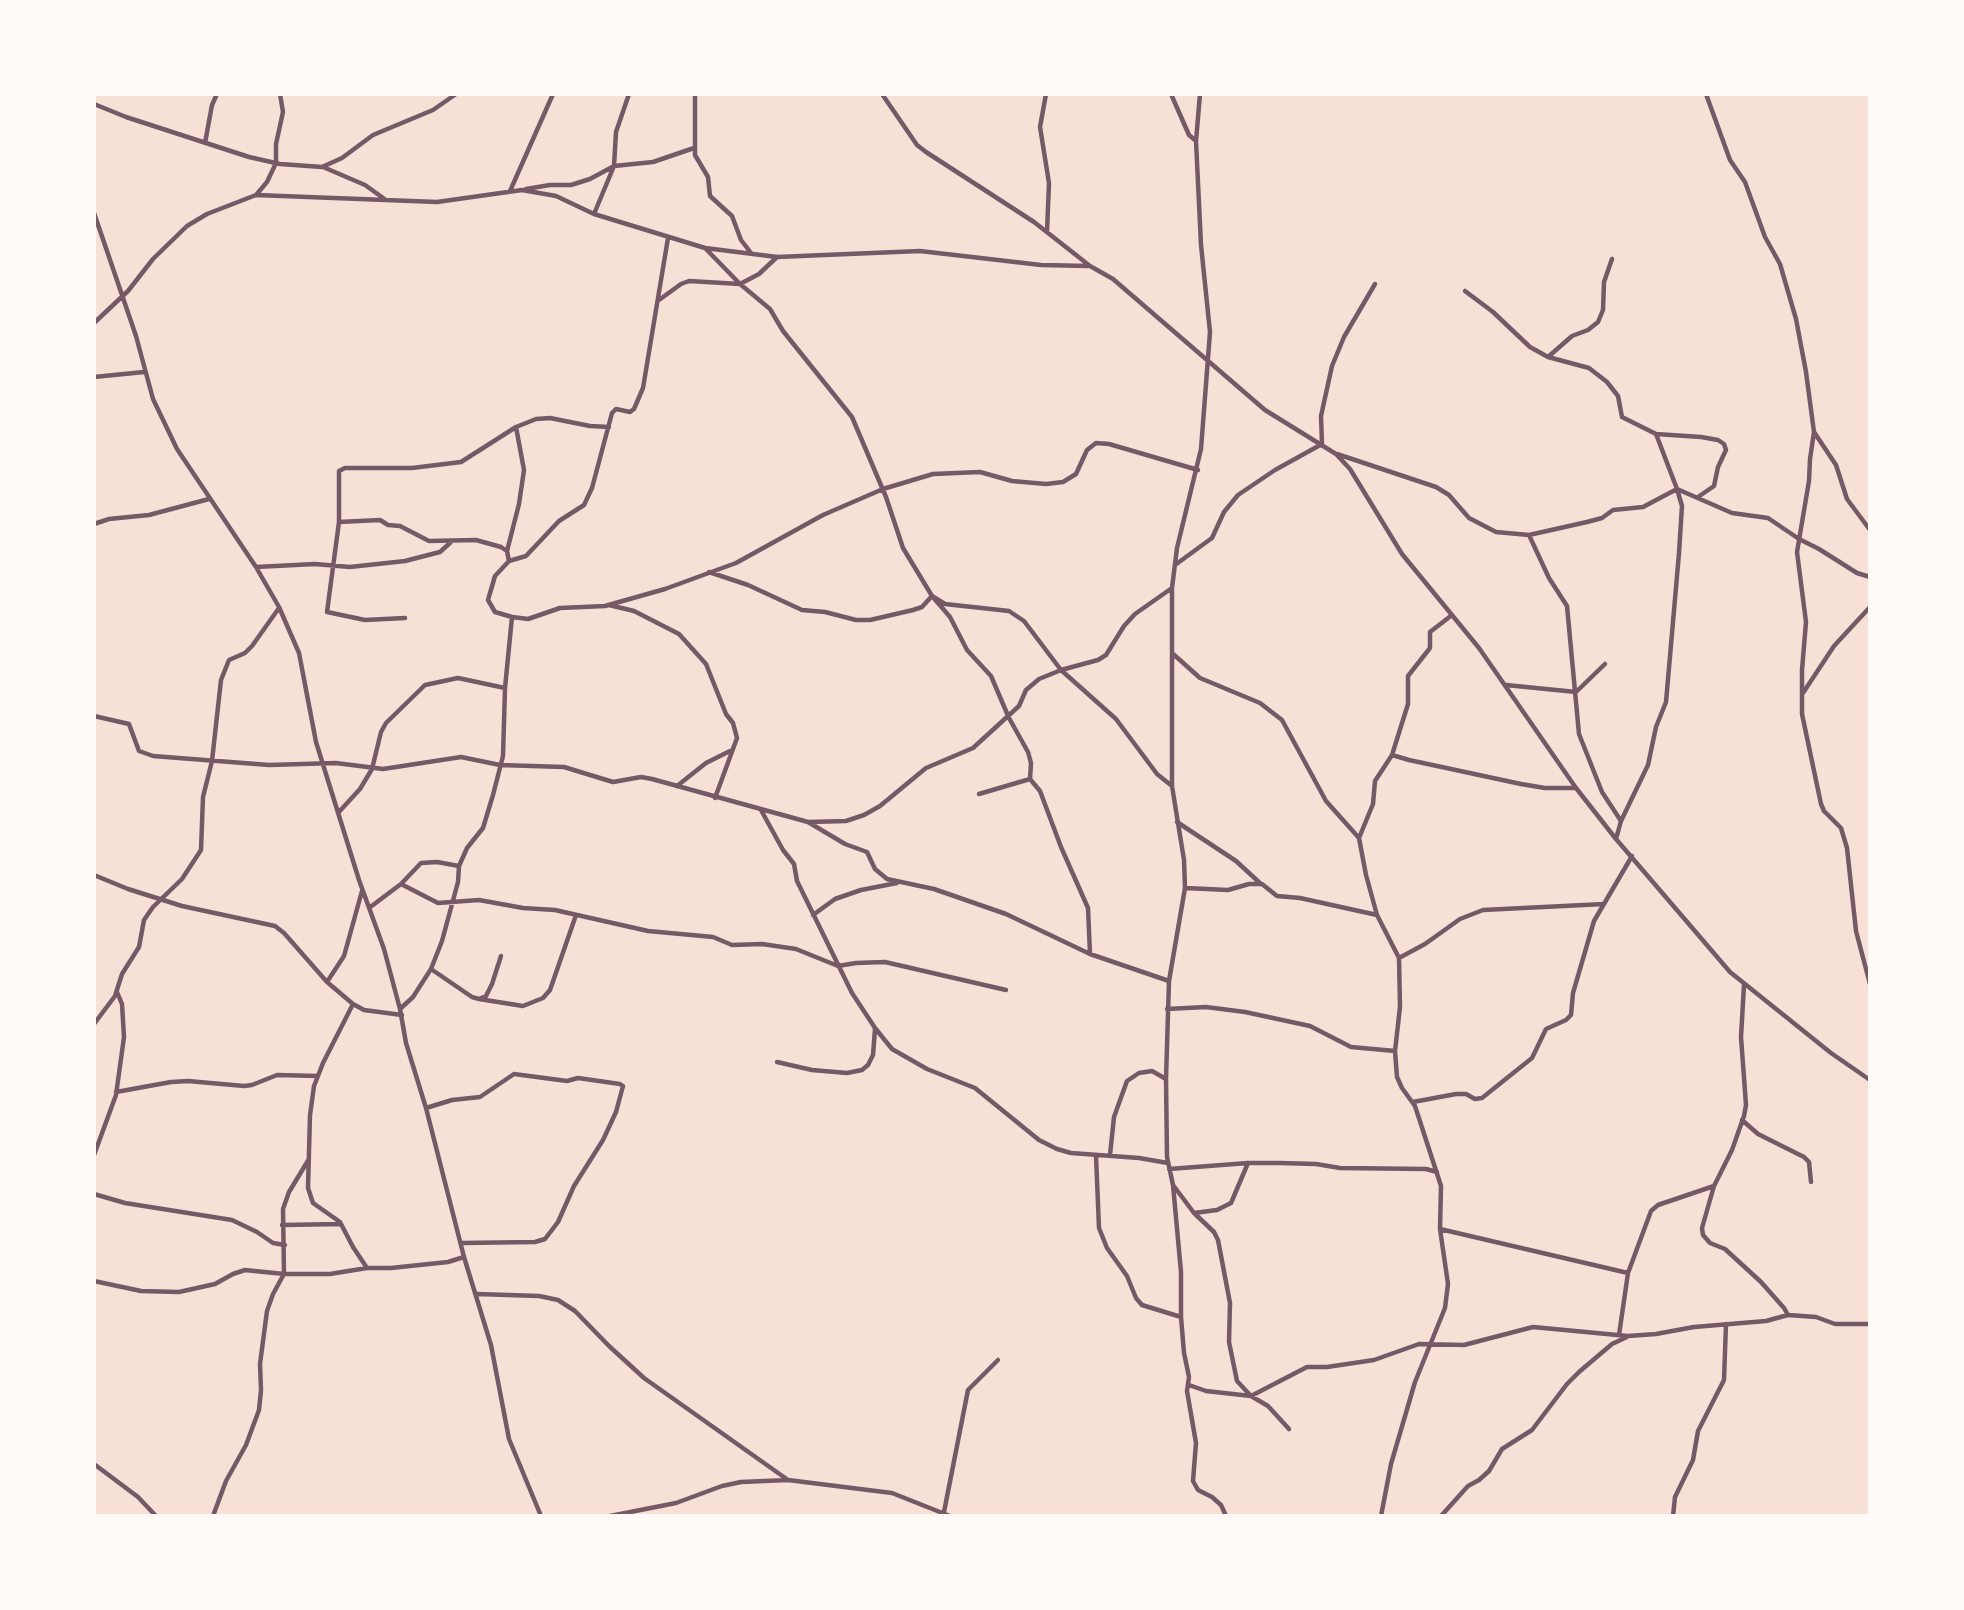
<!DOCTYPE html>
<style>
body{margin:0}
#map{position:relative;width:1964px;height:1610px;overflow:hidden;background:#f7e1d7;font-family:Overpass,sans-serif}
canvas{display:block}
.frame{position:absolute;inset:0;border:96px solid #fffaf5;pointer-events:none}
</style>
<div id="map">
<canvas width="1964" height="1610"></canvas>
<div class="frame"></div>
</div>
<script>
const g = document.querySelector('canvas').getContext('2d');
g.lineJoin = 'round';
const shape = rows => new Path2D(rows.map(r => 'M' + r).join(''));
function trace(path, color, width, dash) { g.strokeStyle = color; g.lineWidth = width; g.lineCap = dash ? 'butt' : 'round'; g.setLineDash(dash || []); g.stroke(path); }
const minor = shape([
 [695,94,695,155,708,177,710,196,732,216,741,240,751,253],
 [882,94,917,145,926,152,1034,222,1090,266,1113,279,1265,410,1336,454,1350,469,1402,554,1479,648,1576,788,1616,839,1730,972,1831,1053,1870,1080],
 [1046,94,1040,127,1049,183,1047,232],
 [1171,94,1189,135,1196,141],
 [1706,94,1730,160,1745,182,1765,237,1780,264,1796,319,1806,372,1814,432,1810,459,1809,481,1797,552,1806,622,1802,670,1802,714,1821,804,1824,811,1841,828,1847,848,1856,931,1870,984],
 [94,104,126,117,249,157,280,164,322,167,342,158,373,135,433,110,456,94],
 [205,143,212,105,217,94],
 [323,167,365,185,386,200],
 [526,189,550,185,571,185,590,179,614,166,653,162,694,148],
 [510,191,553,94],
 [256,195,267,182,276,163,276,144,283,112,280,94],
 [94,213,136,336,153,399,177,449,256,567,279,607,299,653,316,742,359,880,384,949,400,1009,406,1043,426,1108,464,1257,491,1345,509,1439,541,1516],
 [594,214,614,166,616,132,629,94],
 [668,238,643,388,634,409,630,412,616,409,612,413,592,488,584,505,559,521,526,556,509,561,495,576,488,600,495,612,512,617,528,619,560,608,605,606,665,589,736,563,823,515,883,489,933,474,980,472,1012,481,1046,484,1063,482,1076,474,1087,450,1096,443,1109,444,1198,470],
 [706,249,740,284,770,309,783,331,852,417,886,497,903,548,932,596,945,604,1009,611,1024,621,1061,670,1116,719,1157,774,1172,786],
 [1465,291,1493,312,1530,347,1548,357,1589,368,1607,382,1618,396,1622,417,1656,434,1677,489,1732,513,1768,518,1799,539,1819,549,1857,573,1870,577],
 [659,300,681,284,689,281,740,284,759,274,777,257],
 [94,323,128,291,153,259,187,226,207,214,256,195,437,202,522,190,556,196,594,214,705,248,777,257,920,251,1041,265,1089,266],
 [1548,357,1572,336,1588,330,1598,322,1603,310,1604,282,1612,259],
 [94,377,144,372],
 [1814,432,1836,465,1847,499,1870,530],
 [1656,434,1701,437,1718,440,1724,444,1726,450,1718,467,1714,486,1698,497],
 [1337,454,1436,487,1449,495,1469,518,1496,532,1529,535,1587,522,1602,518,1613,510,1643,507,1677,489,1682,506,1679,553,1666,702,1656,727,1648,765,1621,821,1616,839],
 [339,522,380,520,388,525,400,526,429,541,476,540,501,547,507,551],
 [94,524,109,519,149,515,209,499],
 [1529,535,1549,578,1567,606,1579,734,1602,792,1621,821],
 [509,561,507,551,519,504,524,470,516,427],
 [1175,565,1212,538,1224,512,1238,495,1275,470,1322,444,1321,416,1332,366,1344,337,1375,284],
 [256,567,315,564,350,567,405,561,440,552,451,542],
 [709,572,748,585,802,610,825,612,856,620,870,620,913,610,922,607,932,596,950,617,967,650,991,676,1009,718,1028,752,1031,763,1030,779,1040,791,1061,847,1088,908,1090,954],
 [609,605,634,611,679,634,706,664,726,714,733,723,737,738,715,798],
 [1452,615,1430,632,1430,648,1408,676,1408,704,1392,755,1409,760,1521,784,1545,788,1576,788],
 [405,618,365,620,327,612,339,522,339,471,345,468,412,468,461,462,516,427,536,419,550,418,590,426,609,427],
 [1172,653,1200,678,1260,703,1282,720,1326,801,1359,838],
 [1506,685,1576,692,1605,664],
 [1803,693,1834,646,1870,607],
 [94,716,129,724,139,751,153,756,269,765,336,763,383,769,461,757,500,765,564,767,613,782,641,777,652,779,808,822,845,844,867,852,875,869,887,879,934,889,1006,914,1090,954,1169,981,1166,1079,1167,1157,1173,1185,1181,1272,1181,1317,1184,1353,1189,1377,1187,1391,1196,1443,1193,1481,1198,1490,1212,1497,1221,1505,1226,1516],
 [1392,755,1375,781,1373,804,1359,838,1366,875,1377,915,1399,958],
 [677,786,706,763,730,751],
 [979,794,1030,779],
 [761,810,783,850,794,864,797,881,852,993,875,1028,892,1049,927,1069,975,1088,1039,1140,1057,1149,1071,1153,1139,1158,1168,1163],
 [338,813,360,789,372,769,381,732,386,723,425,685,458,678,505,688],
 [809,822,846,821,864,815,880,806,926,768,973,748,1019,706,1026,690,1039,679,1061,670,1098,660,1106,655,1124,626,1135,614,1172,588],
 [1177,822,1236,861,1261,884],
 [94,875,128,889,182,906,275,926,284,933,327,982,353,1004,364,1010,402,1015],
 [401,884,438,903,479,900,523,908,555,910,648,931,713,937,732,945,762,944,796,949,838,966,856,963,885,962,1006,990],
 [1185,888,1228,890,1249,884,1262,884,1277,896,1300,898,1377,915],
 [369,908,401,884,421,863,437,862,459,866],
 [813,915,835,899,861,890,897,883],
 [431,969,472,997,479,999,486,996,492,984,501,956],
 [1169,981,1185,888,1184,860,1172,786,1172,588,1177,548,1201,449,1210,332,1201,245,1196,141,1200,94],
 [327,982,344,956,362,891],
 [1744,985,1741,1037,1746,1105,1744,1116,1732,1150,1714,1186,1702,1228,1703,1235,1710,1243,1725,1249,1761,1282,1784,1308,1788,1315],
 [479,999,523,1006,543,998,550,990,576,915],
 [353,1004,323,1063,314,1086,310,1115,308,1188,313,1203,340,1222,353,1247,367,1268],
 [400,1009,413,997,431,969,442,941,458,882,459,866,467,848,483,828,493,795,503,756,505,688,512,617],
 [1167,1009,1206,1007,1245,1012,1310,1026,1351,1047,1395,1051],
 [94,1024,115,996,122,974,139,947,144,920,153,907,182,879,201,850,203,797,212,761,221,680,229,660,245,653,252,646,279,608],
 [777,1062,812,1070,847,1073,862,1070,868,1065,873,1055,875,1029],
 [116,1092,171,1082,188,1081,244,1086,252,1085,277,1075,318,1076],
 [1413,1102,1456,1094,1466,1094,1475,1099,1482,1098,1532,1058,1546,1029,1566,1020,1571,1015,1573,993,1594,921,1632,856],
 [426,1108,452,1100,480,1097,514,1074,567,1081,578,1078,620,1084,623,1086,616,1112,603,1140,574,1186,558,1222,545,1239,535,1242,462,1243],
 [1742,1120,1758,1134,1804,1157,1809,1162,1811,1182],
 [94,1155,116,1095,124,1037,122,1004,117,992],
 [1110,1155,1114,1117,1127,1081,1139,1073,1152,1071,1166,1079],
 [1096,1156,1099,1228,1107,1248,1127,1276,1136,1298,1142,1305,1181,1317],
 [1169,1169,1248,1163,1280,1163,1316,1164,1340,1168,1426,1169,1437,1172],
 [1173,1185,1194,1213,1214,1232,1218,1240,1230,1303,1229,1342,1237,1381,1251,1396,1268,1406,1289,1429],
 [94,1194,125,1203,232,1220,257,1232,273,1243,285,1245],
 [1194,1213,1217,1210,1231,1203,1248,1163],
 [282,1225,341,1224],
 [1440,1229,1628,1273],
 [94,1281,141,1291,179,1292,215,1284,233,1274,245,1270,284,1274,330,1274,367,1268,391,1268,448,1262,464,1257],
 [477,1294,539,1296,558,1300,575,1311,609,1346,644,1378,788,1480],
 [1619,1335,1628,1273,1651,1211,1658,1205,1714,1186],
 [1189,1385,1206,1391,1251,1396,1307,1367,1327,1367,1374,1360,1419,1344,1464,1345,1533,1327,1628,1336,1656,1334,1694,1327,1766,1321,1788,1315,1816,1317,1835,1324,1870,1324],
 [94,1464,138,1497,156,1516],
 [944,1512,968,1390,998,1360],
 [213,1516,226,1481,246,1445,259,1410,261,1390,260,1364,267,1311,273,1294,284,1274,283,1209,289,1192,309,1159],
 [610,1516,676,1503,722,1486,741,1482,788,1480,892,1493,950,1516],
 [1381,1516,1391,1464,1415,1382,1445,1308,1448,1284,1440,1229,1441,1186,1415,1106,1402,1088,1397,1077,1395,1051,1400,1007,1399,958,1425,944,1460,919,1483,910,1604,904],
 [1441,1516,1468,1486,1479,1480,1489,1471,1502,1449,1532,1430,1567,1384,1579,1372,1612,1344,1627,1337],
 [1673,1516,1675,1497,1693,1460,1698,1431,1724,1380,1726,1324]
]);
trace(minor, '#755966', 4.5);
</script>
